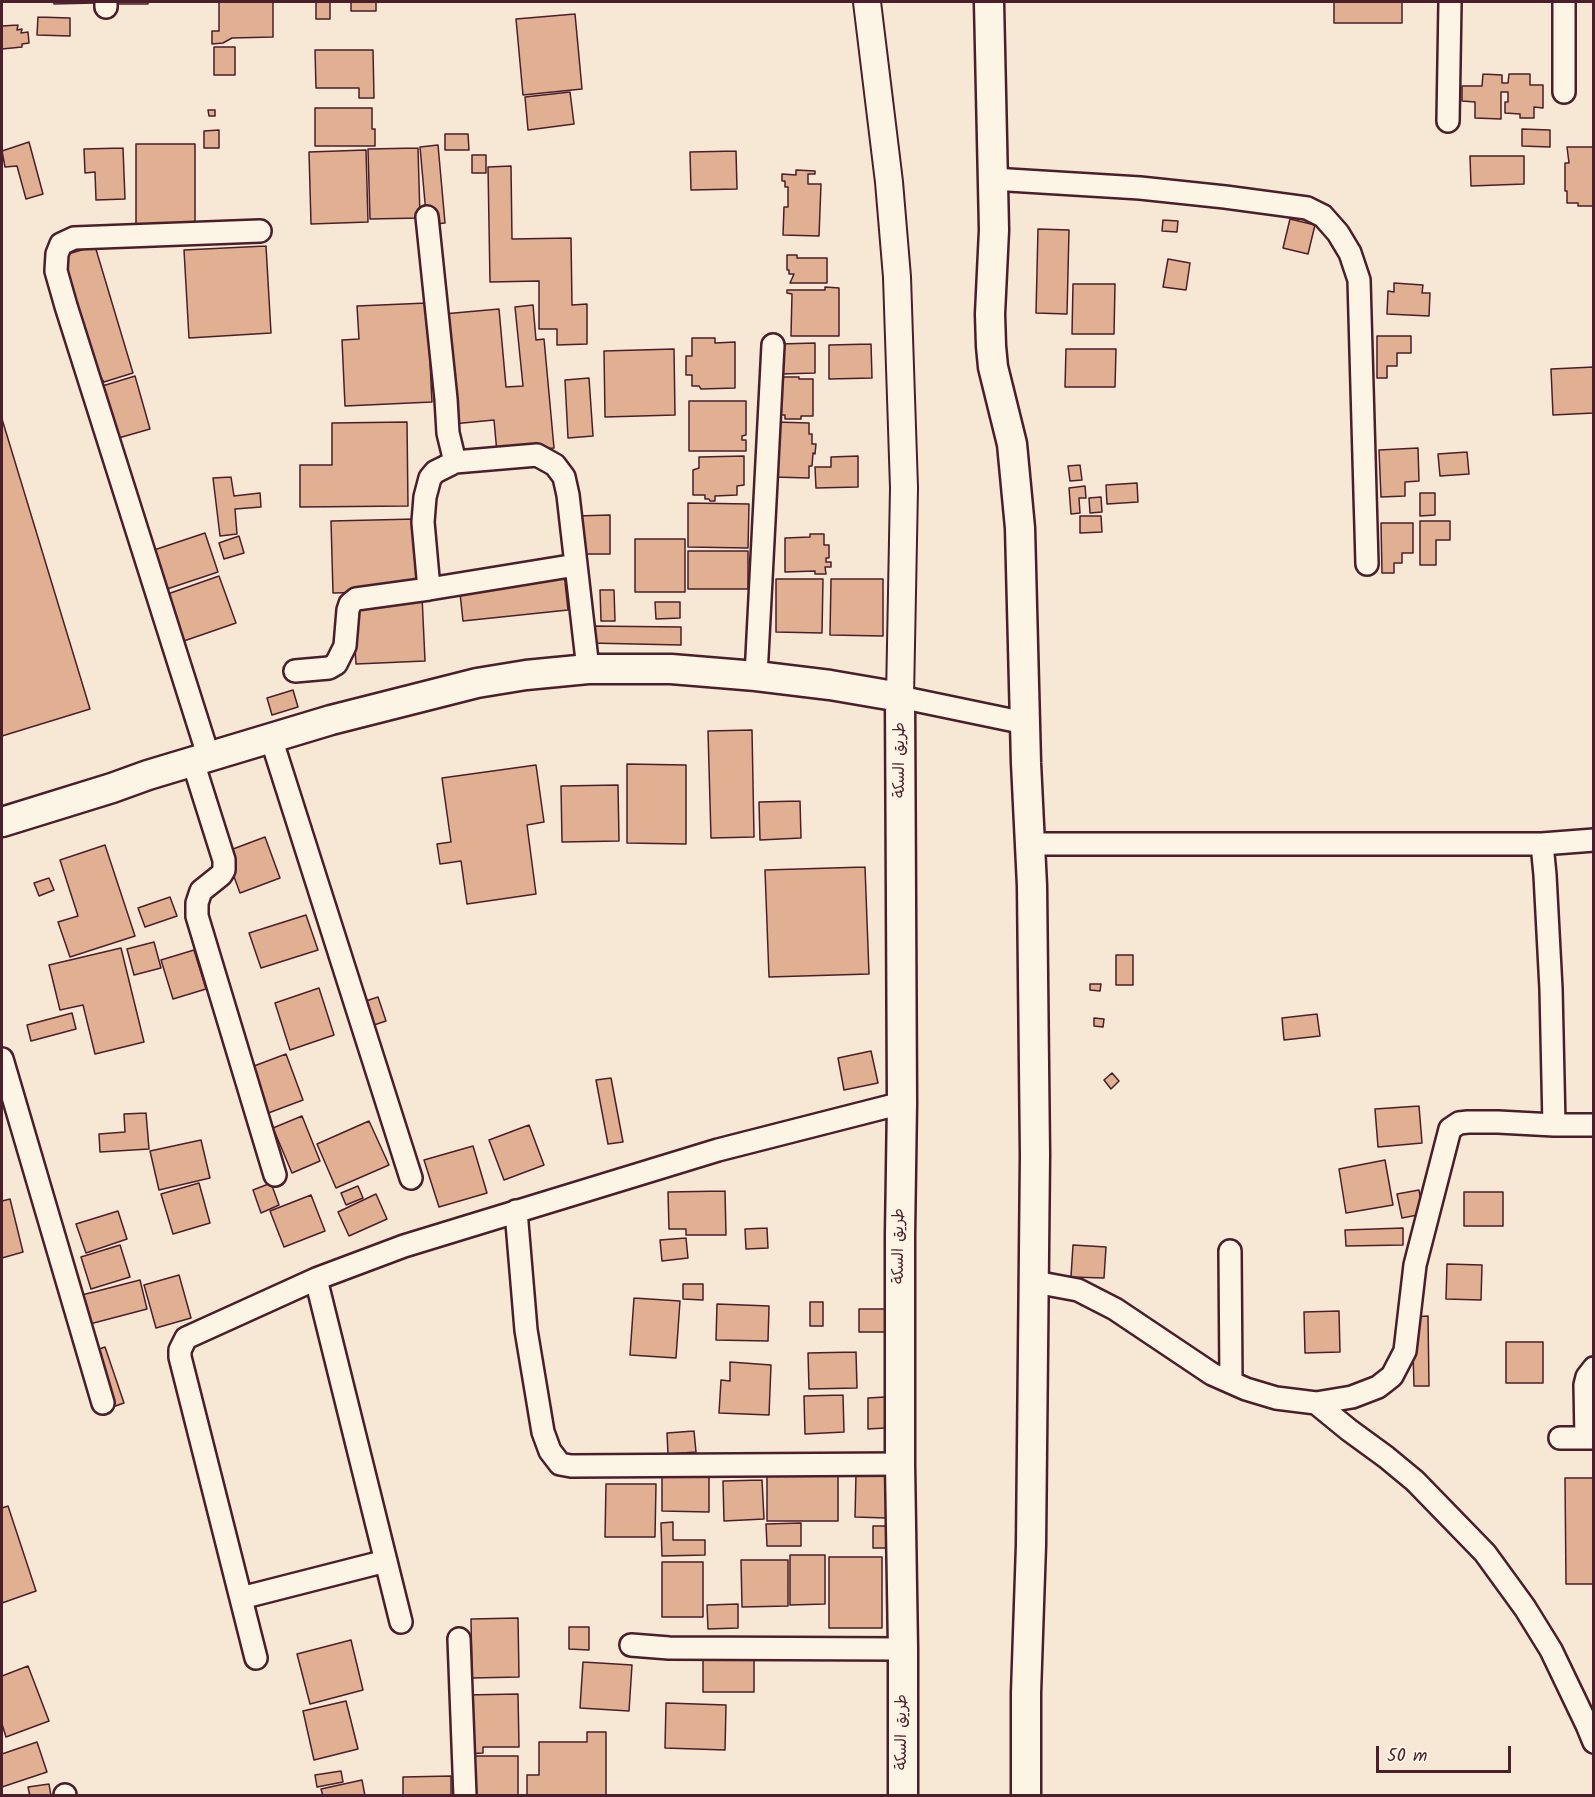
<!DOCTYPE html>
<meta charset="utf-8">
<style>
body{margin:0}
#map{position:relative;width:1595px;height:1797px;overflow:hidden;background:#f7e7d5;font-family:Kalam,sans-serif}
canvas{display:block}
.frame{position:absolute;inset:0;border:3px solid #4a1f2b;pointer-events:none}
.scale{position:absolute;left:1376px;top:1746px;width:135px;height:27px;box-sizing:border-box;border:3px solid #4a1f2b;border-top:0;padding-left:8px;font-size:18px;line-height:21px;white-space:nowrap;color:#4a1f2b;-webkit-text-stroke:4px #fcf5e5;paint-order:stroke}
</style>
<div id="map">
<canvas width="1595" height="1797"></canvas>
<div class="frame"></div>
<div class="scale">50 m</div>
</div>
<script>
const g = document.querySelector('canvas').getContext('2d');
g.lineJoin = 'round';
function fill(path, color) { g.fillStyle = color; g.fill(path, 'evenodd'); }
const shape = rows => new Path2D(rows.map(r => 'M' + r).join(''));
function trace(path, color, width, dash) { g.strokeStyle = color; g.lineWidth = width; g.lineCap = dash ? 'butt' : 'round'; g.setLineDash(dash || []); g.stroke(path); }
function write(font, color, halo, rows, align = 'center') {
  g.font = font + ' Kalam,"Playpen Sans Arabic",sans-serif'; g.lineWidth = 4.5; g.setLineDash([]); g.textBaseline = 'middle'; g.strokeStyle = halo; g.fillStyle = color; for (const [text, x, y, turn = 0] of rows) {
    g.save(); g.translate(x, y); g.rotate((+turn || 0) * Math.PI / 180); g.textAlign = isNaN(turn) ? turn : align; if (halo) g.strokeText(text, 0, 0); g.fillText(text, 0, 0); g.restore();
  }
}
const building = shape([
 [54,2,95,2,95,3,54,4,54,2],
 [111,2,148,2,148,4,111,4,111,2],
 [219,2,273,2,273,37,232,38,223,43,212,44,212,31,219,31,219,2],
 [316,2,330,2,330,19,316,19,316,2],
 [351,2,376,2,376,11,351,11,351,2],
 [1334,2,1402,2,1402,23,1334,23,1334,2],
 [575,14,582,89,523,95,516,19,575,14],
 [38,17,70,18,70,36,37,35,38,17],
 [18,25,17,30,22,29,21,33,28,32,29,43,22,44,22,47,2,49,2,26,18,25],
 [214,47,235,47,235,75,214,75,214,47],
 [315,50,373,50,374,98,359,98,359,88,316,88,315,50],
 [1483,74,1502,75,1502,83,1508,83,1509,74,1530,74,1530,85,1543,85,1543,108,1534,107,1534,118,1520,118,1520,114,1505,113,1505,102,1508,102,1508,92,1501,92,1501,119,1475,118,1475,102,1462,101,1462,86,1482,86,1483,74],
 [570,92,574,124,528,130,525,97,570,92],
 [315,108,372,108,372,129,375,129,375,146,315,146,315,108],
 [208,110,215,110,215,116,209,116,208,110],
 [1522,129,1550,130,1550,147,1522,146,1522,129],
 [219,130,219,148,204,148,204,131,219,130],
 [445,134,468,134,469,150,445,150,445,134],
 [29,142,43,194,26,199,17,166,5,167,2,151,29,142],
 [136,144,195,144,195,227,136,227,136,144],
 [438,145,445,223,427,225,420,147,438,145],
 [1567,147,1594,147,1594,206,1578,206,1578,203,1567,203,1567,191,1565,191,1565,163,1569,163,1567,147],
 [123,148,125,199,96,200,95,172,85,173,84,149,123,148],
 [418,148,420,218,370,219,368,149,418,148],
 [366,150,368,222,311,224,309,152,366,150],
 [736,151,737,189,691,190,690,152,736,151],
 [472,155,486,155,486,173,472,173,472,155],
 [1470,156,1524,156,1524,184,1471,186,1470,156],
 [511,166,512,239,571,238,572,305,587,304,587,344,557,345,557,329,539,329,539,281,490,282,488,167,511,166],
 [796,170,815,171,815,174,808,174,808,184,821,184,819,236,783,235,784,207,788,207,788,187,785,187,785,181,782,181,782,174,796,175,796,170],
 [1290,219,1315,225,1308,254,1283,248,1290,219],
 [1163,220,1178,221,1177,232,1162,231,1163,220],
 [1038,229,1069,230,1067,314,1036,313,1038,229],
 [95,246,133,373,104,382,90,363,58,257,95,246],
 [266,246,271,333,189,338,184,250,266,246],
 [787,255,797,255,797,258,827,258,827,283,790,283,794,274,789,274,789,270,787,270,787,255],
 [1168,259,1190,263,1186,290,1163,287,1168,259],
 [1394,283,1423,285,1422,293,1430,293,1429,316,1387,314,1388,291,1394,292,1394,283],
 [1073,284,1115,284,1114,334,1072,334,1073,284],
 [825,287,839,288,839,336,791,336,792,294,787,293,787,290,825,290,825,287],
 [427,303,432,402,345,406,342,340,359,339,357,306,427,303],
 [533,305,536,340,544,339,554,448,497,453,494,420,442,425,432,315,499,309,506,387,523,386,515,307,533,305],
 [1377,336,1411,336,1411,353,1397,353,1397,366,1387,366,1387,378,1377,378,1377,336],
 [692,338,715,338,715,343,735,342,735,388,701,389,699,386,692,386,692,375,686,375,686,356,692,356,692,338],
 [815,343,815,373,780,374,780,344,815,343],
 [871,344,872,378,829,379,829,345,871,344],
 [674,349,675,415,605,417,604,351,674,349],
 [1066,349,1116,349,1115,387,1065,387,1066,349],
 [1594,367,1594,413,1553,415,1551,369,1594,367],
 [135,376,150,429,115,439,99,387,135,376],
 [780,377,799,377,799,379,813,379,813,416,801,416,801,419,785,419,785,415,781,415,780,377],
 [589,378,593,436,568,438,565,380,589,378],
 [689,401,746,401,746,435,742,436,742,440,746,440,746,451,689,451,689,401],
 [2,419,90,709,2,736,2,419],
 [407,422,408,506,300,507,300,465,332,465,332,423,407,422],
 [775,422,809,423,809,434,812,434,812,444,816,444,815,454,813,453,812,466,809,466,809,478,774,477,775,422],
 [1418,448,1419,481,1405,482,1405,496,1381,497,1379,450,1418,448],
 [1467,452,1469,474,1440,476,1438,454,1467,452],
 [744,456,744,485,737,486,737,495,715,496,715,501,710,501,709,499,705,499,705,495,693,495,693,470,699,468,699,457,744,456],
 [858,456,858,487,816,488,815,467,831,467,831,457,858,456],
 [1080,465,1082,480,1070,481,1068,466,1080,465],
 [231,477,234,496,260,493,261,507,235,509,237,534,220,536,213,478,231,477],
 [1137,483,1138,502,1107,504,1106,485,1137,483],
 [1085,486,1086,498,1079,498,1080,513,1071,514,1069,488,1085,486],
 [1420,493,1435,493,1435,515,1420,516,1420,493],
 [1101,497,1102,512,1090,513,1089,498,1101,497],
 [688,503,749,504,748,548,688,547,688,503],
 [610,515,610,554,577,554,576,516,610,515],
 [1080,516,1101,516,1102,532,1080,533,1080,516],
 [416,519,417,591,333,593,331,521,416,519],
 [1420,521,1450,521,1450,540,1436,540,1436,565,1420,565,1420,521],
 [1381,523,1413,523,1413,553,1402,553,1402,563,1394,563,1394,573,1382,573,1381,523],
 [205,533,218,572,164,590,151,551,205,533],
 [810,534,824,534,824,545,829,545,829,558,826,558,826,562,831,562,831,567,825,567,826,574,815,574,815,571,785,572,785,538,810,537,810,534],
 [239,536,244,553,224,559,219,543,239,536],
 [635,539,685,539,685,592,635,592,635,539],
 [688,551,748,551,748,589,688,589,688,551],
 [564,573,568,610,463,621,459,584,564,573],
 [219,576,236,623,178,643,162,596,219,576],
 [776,579,823,579,822,633,776,632,776,579],
 [831,579,883,579,883,636,830,635,831,579],
 [600,590,614,590,615,621,601,621,600,590],
 [422,596,425,661,356,664,352,600,422,596],
 [655,602,680,602,680,618,656,619,655,602],
 [589,626,681,627,681,645,589,643,589,626],
 [293,690,298,707,272,715,267,698,293,690],
 [752,730,754,837,711,838,708,731,752,730],
 [627,764,686,765,686,844,627,843,627,764],
 [536,765,544,822,527,825,536,894,467,904,461,861,440,864,437,844,451,842,442,778,536,765],
 [618,785,619,841,562,842,561,786,618,785],
 [800,801,801,838,760,840,759,802,800,801],
 [265,837,280,878,240,893,225,852,265,837],
 [105,845,135,936,70,957,58,922,78,916,60,860,105,845],
 [865,867,869,974,769,977,765,870,865,867],
 [49,878,54,890,39,896,34,883,49,878],
 [170,897,177,916,145,927,138,908,170,897],
 [306,915,318,950,261,968,249,933,306,915],
 [154,942,161,968,134,975,127,949,154,942],
 [121,948,144,1042,95,1054,83,1005,60,1010,49,965,121,948],
 [194,950,206,989,173,999,161,960,194,950],
 [1116,955,1133,955,1133,985,1116,985,1116,955],
 [1090,984,1101,984,1100,991,1090,990,1090,984],
 [319,988,334,1035,290,1050,275,1003,319,988],
 [378,997,386,1021,368,1027,360,1003,378,997],
 [72,1013,76,1029,31,1041,27,1025,72,1013],
 [1317,1014,1320,1036,1284,1040,1282,1018,1317,1014],
 [1094,1018,1104,1019,1103,1027,1094,1026,1094,1018],
 [871,1051,878,1083,844,1090,838,1058,871,1051],
 [286,1054,303,1100,263,1115,246,1069,286,1054],
 [1112,1073,1119,1081,1111,1089,1104,1080,1112,1073],
 [611,1078,623,1142,608,1144,596,1080,611,1078],
 [1419,1106,1422,1143,1378,1147,1375,1109,1419,1106],
 [146,1113,149,1149,100,1152,99,1134,125,1132,124,1114,146,1113],
 [302,1116,320,1161,292,1173,273,1128,302,1116],
 [369,1121,389,1165,336,1188,317,1144,369,1121],
 [529,1125,544,1165,504,1180,489,1140,529,1125],
 [201,1140,210,1178,159,1190,150,1151,201,1140],
 [473,1146,487,1193,439,1207,424,1160,473,1146],
 [1385,1160,1393,1205,1346,1213,1339,1169,1385,1160],
 [199,1183,210,1223,173,1234,161,1194,199,1183],
 [271,1183,279,1205,261,1213,253,1190,271,1183],
 [358,1186,363,1198,346,1205,341,1193,358,1186],
 [1419,1190,1423,1214,1402,1218,1397,1194,1419,1190],
 [725,1191,726,1235,686,1235,686,1229,669,1229,668,1192,725,1191],
 [1464,1192,1503,1192,1503,1226,1464,1226,1464,1192],
 [376,1194,387,1219,349,1236,338,1212,376,1194],
 [311,1195,325,1231,284,1247,270,1211,311,1195],
 [10,1199,23,1252,2,1258,2,1201,10,1199],
 [118,1211,127,1239,86,1253,76,1224,118,1211],
 [767,1228,768,1248,746,1249,745,1229,767,1228],
 [1403,1228,1403,1245,1346,1246,1345,1230,1403,1228],
 [686,1238,688,1258,662,1261,660,1240,686,1238],
 [120,1245,130,1277,91,1289,81,1257,120,1245],
 [1073,1245,1106,1247,1104,1278,1071,1277,1073,1245],
 [1447,1264,1482,1265,1481,1300,1446,1299,1447,1264],
 [179,1275,191,1318,156,1328,144,1285,179,1275],
 [140,1280,147,1309,86,1325,78,1296,140,1280],
 [683,1284,703,1284,703,1300,683,1299,683,1284],
 [634,1298,680,1301,676,1358,630,1355,634,1298],
 [810,1302,823,1302,823,1326,810,1326,810,1302],
 [717,1304,769,1306,768,1341,716,1340,717,1304],
 [859,1309,886,1309,885,1332,859,1332,859,1309],
 [1339,1311,1340,1352,1305,1353,1304,1312,1339,1311],
 [1428,1316,1429,1386,1414,1386,1412,1317,1428,1316],
 [1506,1342,1543,1342,1543,1383,1506,1383,1506,1342],
 [105,1347,124,1403,98,1412,79,1356,105,1347],
 [856,1352,857,1388,809,1389,808,1353,856,1352],
 [730,1362,771,1365,769,1415,719,1413,721,1380,730,1381,730,1362],
 [843,1395,844,1432,805,1434,804,1396,843,1395],
 [885,1397,885,1428,868,1429,868,1398,885,1397],
 [694,1431,696,1452,668,1454,667,1433,694,1431],
 [767,1471,838,1471,838,1521,767,1521,767,1471],
 [856,1474,888,1475,887,1518,855,1517,856,1474],
 [662,1475,709,1476,709,1512,662,1511,662,1475],
 [1565,1478,1594,1478,1594,1584,1566,1584,1565,1478],
 [762,1480,764,1519,724,1521,723,1481,762,1480],
 [606,1484,656,1484,655,1537,605,1537,606,1484],
 [8,1506,36,1591,2,1603,2,1508,8,1506],
 [673,1522,673,1540,705,1540,705,1555,662,1556,661,1523,673,1522],
 [801,1523,801,1546,767,1546,766,1524,801,1523],
 [873,1526,890,1526,890,1548,873,1548,873,1526],
 [790,1555,825,1555,825,1604,790,1605,790,1555],
 [829,1557,882,1557,882,1628,829,1628,829,1557],
 [741,1560,788,1560,788,1606,742,1607,741,1560],
 [662,1562,703,1562,703,1617,662,1617,662,1562],
 [738,1604,738,1628,708,1629,707,1605,738,1604],
 [518,1618,519,1677,472,1678,471,1619,518,1618],
 [569,1627,589,1627,589,1650,569,1649,569,1627],
 [351,1640,363,1690,310,1704,297,1654,351,1640],
 [703,1656,754,1656,754,1692,703,1692,703,1656],
 [583,1662,632,1665,629,1711,580,1708,583,1662],
 [28,1666,49,1721,6,1737,2,1724,2,1676,28,1666],
 [518,1694,519,1747,483,1747,483,1753,465,1754,465,1695,518,1694],
 [346,1701,358,1749,314,1760,303,1711,346,1701],
 [666,1703,726,1705,725,1750,665,1748,666,1703],
 [587,1732,606,1732,606,1796,527,1796,527,1775,539,1775,539,1742,587,1742,587,1732],
 [37,1742,47,1772,2,1787,2,1754,37,1742],
 [469,1756,518,1756,518,1796,469,1796,469,1756],
 [341,1771,343,1782,317,1787,315,1775,341,1771],
 [451,1776,451,1796,403,1796,403,1777,451,1776],
 [362,1780,365,1796,323,1796,321,1789,362,1780],
 [49,1784,51,1796,30,1796,28,1787,49,1784]
]);
const minor = shape([
 [106,2,106,7],
 [1564,2,1564,92],
 [1448,121,1450,2],
 [992,179,1140,188,1225,197,1307,208,1323,216,1338,233,1350,253,1359,280,1367,564],
 [427,217,446,399,448,433,455,462,537,455,555,465,564,477,568,495,588,669],
 [429,589,423,522,425,497,430,478,435,472,455,462],
 [295,671,329,668,336,664,345,646,348,610,350,604,356,599,429,589,576,565],
 [756,676,773,345],
 [900,697,1025,723],
 [271,738,411,1178],
 [209,758,66,306,56,271,57,254,61,244,74,238,260,231],
 [193,762,224,860,224,870,221,875,201,891,197,903,197,916,275,1175],
 [1030,844,1542,844,1594,840],
 [2,1059,103,1403],
 [1554,1125,1594,1125],
 [516,1211,526,1330,543,1432,550,1451,560,1464,571,1466,900,1464],
 [1230,1251,1231,1382],
 [316,1279,401,1622],
 [1035,1282,1078,1290,1115,1309,1212,1374,1246,1389,1276,1398,1316,1403,1349,1430,1386,1457,1415,1481,1485,1553,1525,1608,1551,1650,1587,1725,1594,1742],
 [1316,1403,1352,1397,1378,1387,1392,1376,1405,1351,1415,1265,1450,1129,1459,1123,1468,1122,1498,1122,1554,1125,1551,989,1545,875,1542,844],
 [1560,1438,1594,1438],
 [1586,1438,1585,1385,1587,1377,1594,1368],
 [241,1598,386,1561],
 [459,1639,465,1796],
 [631,1645,669,1648,903,1649],
 [256,1658,180,1357,180,1350,186,1338,316,1279,404,1246,718,1150,902,1103],
 [65,1795,65,1796]
]);
const tertiary = shape([
 [867,2,889,182,897,277,904,488,900,697]
]);
const secondary = shape([
 [989,2,994,230,990,314,991,346,993,367,1012,444,1020,528,1026,763,1032,886,1035,1155,1031,1545,1026,1693,1026,1796],
 [2,822,112,788,148,775,331,720,477,683,526,675,588,669,671,669,756,676,830,685,900,697,902,1103,900,1235,900,1464,903,1649,903,1796]
]);
const streetNames = [
 ["طريق السكة",901,760,-90],
 ["طريق السكة",900,1246,-90],
 ["طريق السكة",903,1732,-90]
];
fill(building, '#e1b093');
trace(building, '#4a1f2b', 1.5);
trace(minor, '#4a1f2b', 26);
trace(tertiary, '#4a1f2b', 30);
trace(secondary, '#4a1f2b', 33);
trace(minor, '#fcf5e5', 21);
trace(tertiary, '#fcf5e5', 26);
trace(secondary, '#fcf5e5', 28);
write('16px', '#4a1f2b', '#fcf5e5', streetNames);
</script>
